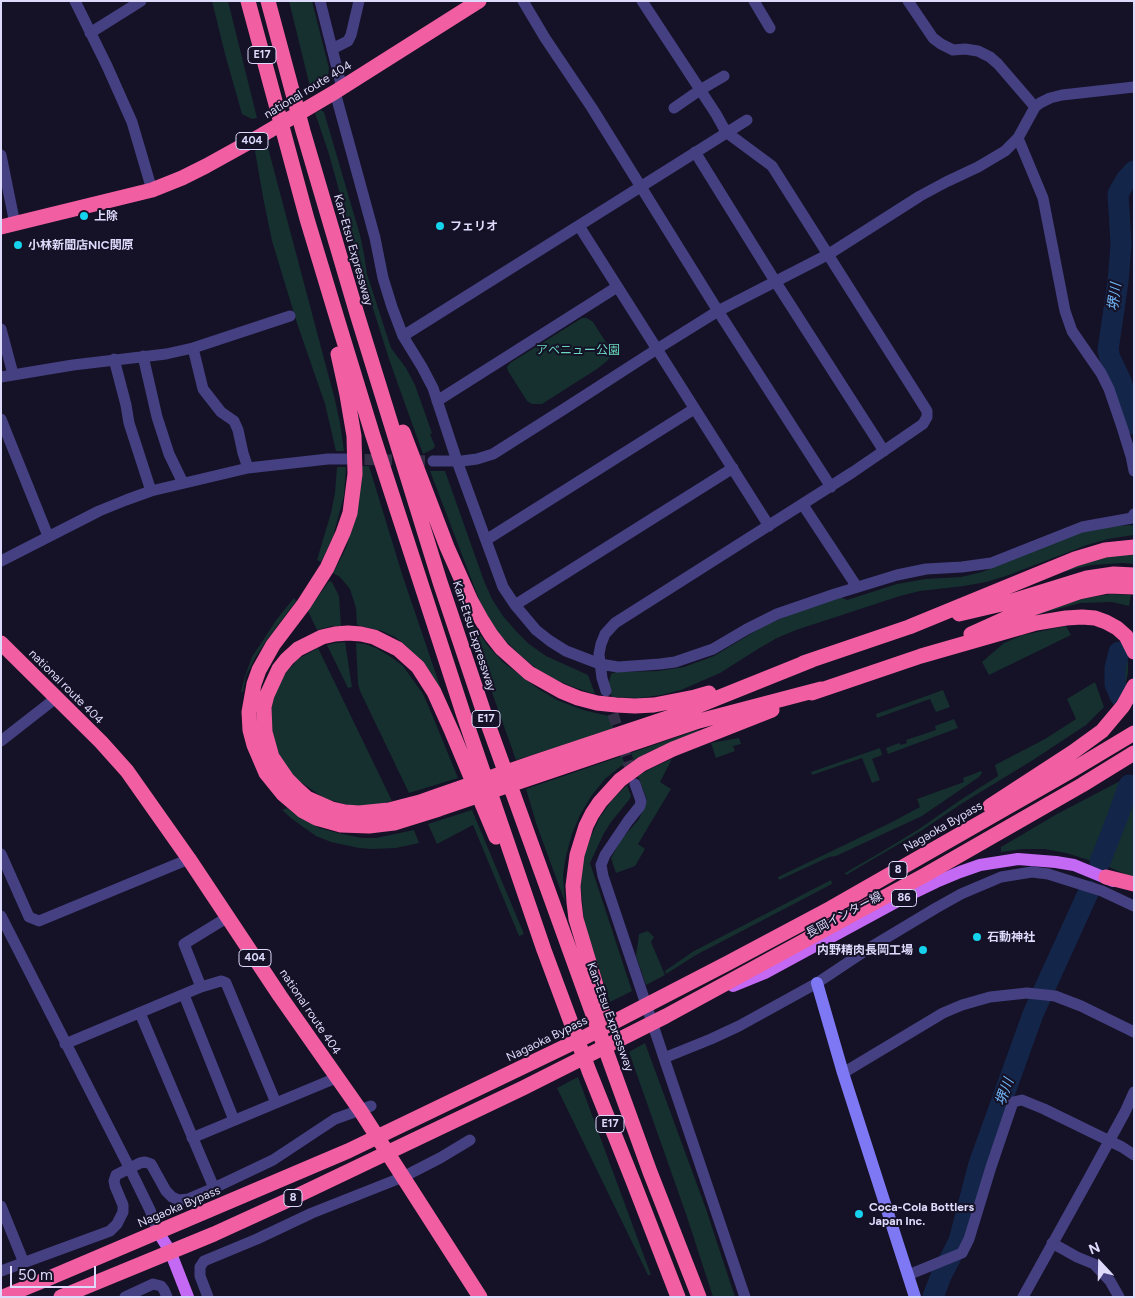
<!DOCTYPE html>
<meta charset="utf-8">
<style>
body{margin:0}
#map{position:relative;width:1135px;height:1298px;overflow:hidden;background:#151126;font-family:Figtree,sans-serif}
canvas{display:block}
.frame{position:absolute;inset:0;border:2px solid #dedafc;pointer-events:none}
.north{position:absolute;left:1075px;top:1238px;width:50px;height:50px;-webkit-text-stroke:4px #151126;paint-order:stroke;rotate:339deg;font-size:14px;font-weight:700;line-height:20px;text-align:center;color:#dedafc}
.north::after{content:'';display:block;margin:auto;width:18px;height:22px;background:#dedafc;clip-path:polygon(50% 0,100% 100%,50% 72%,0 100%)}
.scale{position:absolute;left:10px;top:1266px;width:86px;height:22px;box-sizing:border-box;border:2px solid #dedafc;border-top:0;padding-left:6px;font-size:15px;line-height:18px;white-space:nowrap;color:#dedafc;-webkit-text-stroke:4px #151126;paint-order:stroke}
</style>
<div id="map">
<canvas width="1135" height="1298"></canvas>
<div class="frame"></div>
<div class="north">N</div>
<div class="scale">50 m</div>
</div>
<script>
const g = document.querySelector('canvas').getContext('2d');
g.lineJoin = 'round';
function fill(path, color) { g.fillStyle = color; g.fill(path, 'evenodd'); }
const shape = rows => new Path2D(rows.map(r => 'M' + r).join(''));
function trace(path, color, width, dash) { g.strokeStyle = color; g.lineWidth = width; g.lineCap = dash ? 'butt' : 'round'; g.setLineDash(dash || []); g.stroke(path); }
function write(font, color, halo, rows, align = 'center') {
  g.font = font + ' Figtree,"Noto Sans JP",sans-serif'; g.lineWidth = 4; g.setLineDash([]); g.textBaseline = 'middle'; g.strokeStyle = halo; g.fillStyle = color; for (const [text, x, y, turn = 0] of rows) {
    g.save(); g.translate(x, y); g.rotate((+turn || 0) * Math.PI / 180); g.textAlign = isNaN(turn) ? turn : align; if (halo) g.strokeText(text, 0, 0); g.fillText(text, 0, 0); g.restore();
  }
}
const green = shape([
 [212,1,228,1,257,118,252,119,242,114,225,54],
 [289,1,312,1,329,68,328,78,321,85,311,91],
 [321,110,324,112,360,235,364,254,367,274,391,348,406,368,415,385,432,433,430,434,435,446,433,449,423,454,390,362,362,274,329,154,315,113],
 [267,144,335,400,340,423,344,451,336,451,325,404,297,323,272,241,263,197,255,151],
 [582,318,587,318,593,322,611,350,612,355,607,361,597,369,542,404,532,404,527,401,508,371,507,367,510,363],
 [360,466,369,466,403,577,442,692,426,666,405,645,395,637,382,631,357,625,356,608,350,589,340,577,333,573,346,548,355,517],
 [337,467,346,467,344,495,333,537,321,562,317,560,331,513,335,493],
 [430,471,445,471,484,581,492,599,503,616,516,631,529,644,546,656,588,675,595,694,576,688,556,680,537,669,521,656,496,631,480,602],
 [1130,525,1134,526,1134,535,1108,539,1087,545,1006,576,986,582,964,586,920,591,900,596,796,630,777,638,758,649,720,673,681,690,661,695,639,698,612,697,608,686,611,674,616,672,658,671,684,667,714,656,762,627,789,615,838,596,847,600,897,584,925,579,961,577,982,572,1061,539,1096,528],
 [1134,553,1134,564,1123,563,1092,565,1074,569,1054,575,1072,566,1107,556],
 [329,581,332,582,339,596,341,626,332,626,317,630,308,611],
 [1111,594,1131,595,1129,606,1112,602,1080,603,1032,616,1080,599],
 [460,596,475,627,488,646,503,662,537,688,557,700,583,710,609,716,614,729,516,760,458,597],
 [294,598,296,601,266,641,255,658,246,676,243,692,241,692,245,676,252,657,277,619],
 [1066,626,1071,635,989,675,982,662,1004,643,1023,635],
 [345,642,352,687,348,688,327,645,335,643],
 [356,643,365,644,376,648,388,655,403,666,423,694,431,712,458,778,409,793,360,691,358,684],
 [318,648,392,801,372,806,350,806,324,798,299,781,291,773,280,756,275,746,272,733,271,710,275,692,284,675,298,659],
 [1123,649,1128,663,1128,673,1126,682,1122,692,1117,683,1116,669],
 [1095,682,1104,707,1086,725,1033,760,961,804,921,831,846,875,845,873,883,851,919,829,959,801,998,776,995,765,1045,739,1076,719,1067,699],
 [943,690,950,707,936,712,930,699,877,718,876,714],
 [954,719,958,728,888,754,886,748,899,743,901,745,907,743,906,740,936,730,935,726],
 [700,729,694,734,649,752,634,761,631,753],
 [739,738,741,744,733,746,735,751,716,758,711,743],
 [880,748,882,755,872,759,880,780,872,783,862,758,812,775,811,772],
 [622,756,625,765,621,766,605,779,592,795,580,815,572,834,566,856,563,875,565,902,537,826,526,789],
 [672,759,660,782,671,789,638,844,645,849,635,866,616,873,611,858,621,840,639,819,647,800,638,776,650,769],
 [981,771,982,773,979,777,922,816,836,856,829,857,779,880,778,877,892,822,920,807,917,799,964,782,963,778],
 [1134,778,1134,878,1102,864,1121,815,1131,786,1131,780],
 [1122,780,1126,780,1127,785,1117,816,1098,863,1066,853,1045,849,1023,849,1001,852,1001,847,1057,814],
 [627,785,631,796,629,800,611,822,603,835,590,863,632,991,610,1002,590,943,584,921,580,878,584,856,591,836,600,817,612,800],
 [287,808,297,815,319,828,342,834,362,838,376,838,414,830,419,843,396,848,371,849,359,848,331,842,316,836,292,819,282,810],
 [472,810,524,934,519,936,473,825,437,844,428,824],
 [831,880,832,884,696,955,666,974,665,971,694,951],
 [648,931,654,937,651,942,665,975,646,985,636,956,639,934],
 [645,1043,706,1209,735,1297,713,1297,687,1217,629,1052],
 [578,1077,651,1275,648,1275,557,1088]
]);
const river = shape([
 [1134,171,1126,180,1118,194,1121,244,1118,282,1108,350,1110,358,1121,381,1134,424],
 [1119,652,1115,668,1115,684,1120,696],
 [1100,862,1118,816,1129,785],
 [933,1297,941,1276,959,1241,979,1164,1033,1014,1089,891]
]);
const streetTunnel = shape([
 [348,459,433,461],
 [608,698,633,778]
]);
const street = shape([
 [75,1,107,66,132,122,152,190],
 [320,1,342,88],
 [523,1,545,38,592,108,718,311,831,487],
 [754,1,770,28],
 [908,1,933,38,941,44,953,50,965,49,978,51,990,57,998,64,1035,107],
 [90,33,141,1],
 [332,49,348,41,351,35,359,1],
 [335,92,375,238,383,278,392,307,403,336,422,367,433,388,457,461,503,587,515,605,536,630,550,641,566,651,600,664,618,667,660,664,675,662,713,649,747,629,777,614,835,594,897,575,926,569,962,567,991,563,1082,527,1132,518,1134,514],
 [674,108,700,90,724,76],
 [1018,138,1043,198,1065,311,1072,331,1101,373,1109,389,1122,427,1131,456,1134,471],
 [695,152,775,281,884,451],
 [1,155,15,224],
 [579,226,769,526],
 [1,329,13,374],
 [403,336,747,120],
 [193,348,203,389,221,412,234,421,238,430,243,453,248,468],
 [143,356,157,417,169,454,183,483],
 [114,359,126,405,129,423,151,491],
 [1,377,73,365,166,354,193,348,290,316],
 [437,401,617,287],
 [1,419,48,536],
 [433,461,462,461,477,459,493,454,564,409,657,349,718,311,829,254,920,196,946,182,978,167,1005,151,1018,138,1035,107,1040,103,1050,98,1062,95,1134,87],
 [803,505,857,587],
 [486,540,694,409],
 [1,561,99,511,126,500,151,491,248,468,328,459,346,459],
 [515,605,733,468],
 [606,691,602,678,599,654,601,644,605,634,615,623,853,472,923,424,927,417,927,411,772,166,726,132,716,114,642,1],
 [1,741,56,698],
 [635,784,641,801,640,806,628,821,605,855,601,865,603,876,664,1058],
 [1,854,29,917,39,921,189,859],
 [1,916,130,1169,150,1210,158,1232],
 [201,987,184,944,228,917],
 [184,995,234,1120],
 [140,1013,214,1188],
 [65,1044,201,987,221,981,224,982,226,983,276,1103],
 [843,1073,943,1013,962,1005,990,997,1027,993,1055,996,1081,1006,1134,1032],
 [192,1138,336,1078],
 [1,1206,24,1263],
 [1052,1243,1077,1257,1094,1264,1110,1281,1119,1297],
 [1,1271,110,1231,117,1224,123,1212,123,1205,115,1186,114,1181,116,1175,140,1163,145,1162,151,1164,166,1191,172,1197,179,1200,188,1199,214,1188,273,1160,335,1119,371,1106],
 [908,1275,962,1253,969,1239,991,1167,1013,1102,1022,1100,1044,1109,1122,1147,1134,1155],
 [125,1297,153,1284,161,1286,164,1290,167,1297],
 [208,1297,200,1276,200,1267,204,1261,257,1239,312,1213,403,1177,440,1158,470,1140],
 [745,1297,664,1058,711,1039,739,1026,817,983,871,947,936,908,961,894,1001,877,1032,872,1048,874,1102,891,1134,906],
 [1023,1297,1089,1178,1125,1112,1134,1092]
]);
const secondary = shape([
 [817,983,843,1073,915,1297]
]);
const primary = shape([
 [733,986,765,973,909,895,936,882,960,872,980,865,1018,859,1056,862,1074,865,1113,881],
 [158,1232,170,1251,188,1297]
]);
const highway = shape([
 [248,1,307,219,339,325,373,436,464,716,544,950,589,1071,633,1181,678,1297],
 [268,1,303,131,357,314,440,582,484,713,613,1070,650,1172,699,1297],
 [1,227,152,190,182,178,206,166,262,135,335,92,479,1],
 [338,354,347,395,354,436,355,474,350,513,343,533,327,568,304,604,273,645,259,670,254,684,249,712,250,730,254,745,266,773,283,794,303,811,316,818,341,825,369,826,394,823,439,809,699,721,821,689],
 [403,432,447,547,471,601,481,619,491,635,502,649,529,673,561,691,578,698,597,703,616,705,635,706,654,705,695,697,709,693],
 [959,614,1006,603,1087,578,1114,574,1134,575],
 [971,634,1011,616,1079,592,1108,586,1134,587],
 [1,643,101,742,127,771,189,859,280,996,360,1110,480,1297],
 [803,663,909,627,1075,559,1105,550,1134,547],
 [812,693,921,656,1036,623,1066,618,1082,617,1095,618,1106,622,1117,628,1126,636,1134,652],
 [990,806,1073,752,1102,731,1123,706,1134,686],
 [496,837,452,732,434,692,418,667,398,649,374,637,361,634,348,633,335,634,322,637,298,649,287,659,279,669,267,695,264,707,265,732,272,757,287,779,297,789,307,798,332,809,345,812,359,813,389,810,420,802,434,797,535,762,670,717,812,660],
 [1106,877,1134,884],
 [606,1024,595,982,576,919,574,902,573,886,577,855,586,826,592,814,600,802,620,780,642,764,673,749,772,710],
 [3,1297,47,1279,348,1151,585,1037,728,963,831,908,1069,772,1134,733],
 [61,1297,214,1234,284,1202,523,1088,666,1016,925,875,1082,785,1134,753]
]);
const markers = [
 [84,216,5,"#15d2ed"],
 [440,226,5,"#15d2ed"],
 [18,245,5,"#15d2ed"],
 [977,937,5,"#15d2ed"],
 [923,950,5,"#15d2ed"],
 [859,1214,5,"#15d2ed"]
];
const shields = [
 [262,55,28],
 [252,141,32],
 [486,719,28],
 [898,870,18],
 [904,898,25],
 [255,958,32],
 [610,1124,28],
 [293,1198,18]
];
const shieldNames = [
 ["E17",262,55],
 ["404",252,141],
 ["E17",486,719],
 ["8",898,870],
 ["86",904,898],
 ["404",255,958],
 ["E17",610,1124],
 ["8",293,1198]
];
const streetNames = [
 ["national route 404",308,90,-31],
 ["Kan-Etsu Expressway",353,250,74],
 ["Kan-Etsu Expressway",474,636,72],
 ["national route 404",66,687,45],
 ["Nagaoka Bypass",943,827,-30],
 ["長岡インター線",844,915,-28],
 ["national route 404",310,1012,56],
 ["Kan-Etsu Expressway",610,1017,70],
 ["Nagaoka Bypass",547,1039,-26],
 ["Nagaoka Bypass",179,1207,-23]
];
const poiNames = [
 ["上除",94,216],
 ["フェリオ",450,226],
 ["小林新聞店NIC関原",28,245],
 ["石動神社",987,937],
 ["内野精肉長岡工場",913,950,"right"],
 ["Coca-Cola Bottlers",869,1207],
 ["Japan Inc.",869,1221]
];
const parkNames = [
 ["アベニュー公園",578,350]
];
const waterNames = [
 ["堺川",1115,297,-83],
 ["堺川",1005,1092,-70]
];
fill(green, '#15302f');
trace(river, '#132649', 21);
trace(streetTunnel, '#332f46', 11, [11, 5.5]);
trace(street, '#444081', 11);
trace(secondary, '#7e78f4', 12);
trace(primary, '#c369f3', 12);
trace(highway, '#f25ea2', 15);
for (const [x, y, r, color] of markers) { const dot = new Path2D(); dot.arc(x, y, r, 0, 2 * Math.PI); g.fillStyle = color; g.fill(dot); trace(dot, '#151126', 2); }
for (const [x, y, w] of shields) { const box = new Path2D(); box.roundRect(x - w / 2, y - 8.5, w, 17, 4); g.fillStyle = '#151126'; g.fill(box); trace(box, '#dedafc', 1); }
write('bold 11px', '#dedafc', null, shieldNames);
write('12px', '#dedafc', '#151126', streetNames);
write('bold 12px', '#dedafc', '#151126', poiNames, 'left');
write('12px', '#6ad7be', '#151126', parkNames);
write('italic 14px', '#70b4f4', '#151126', waterNames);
</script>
